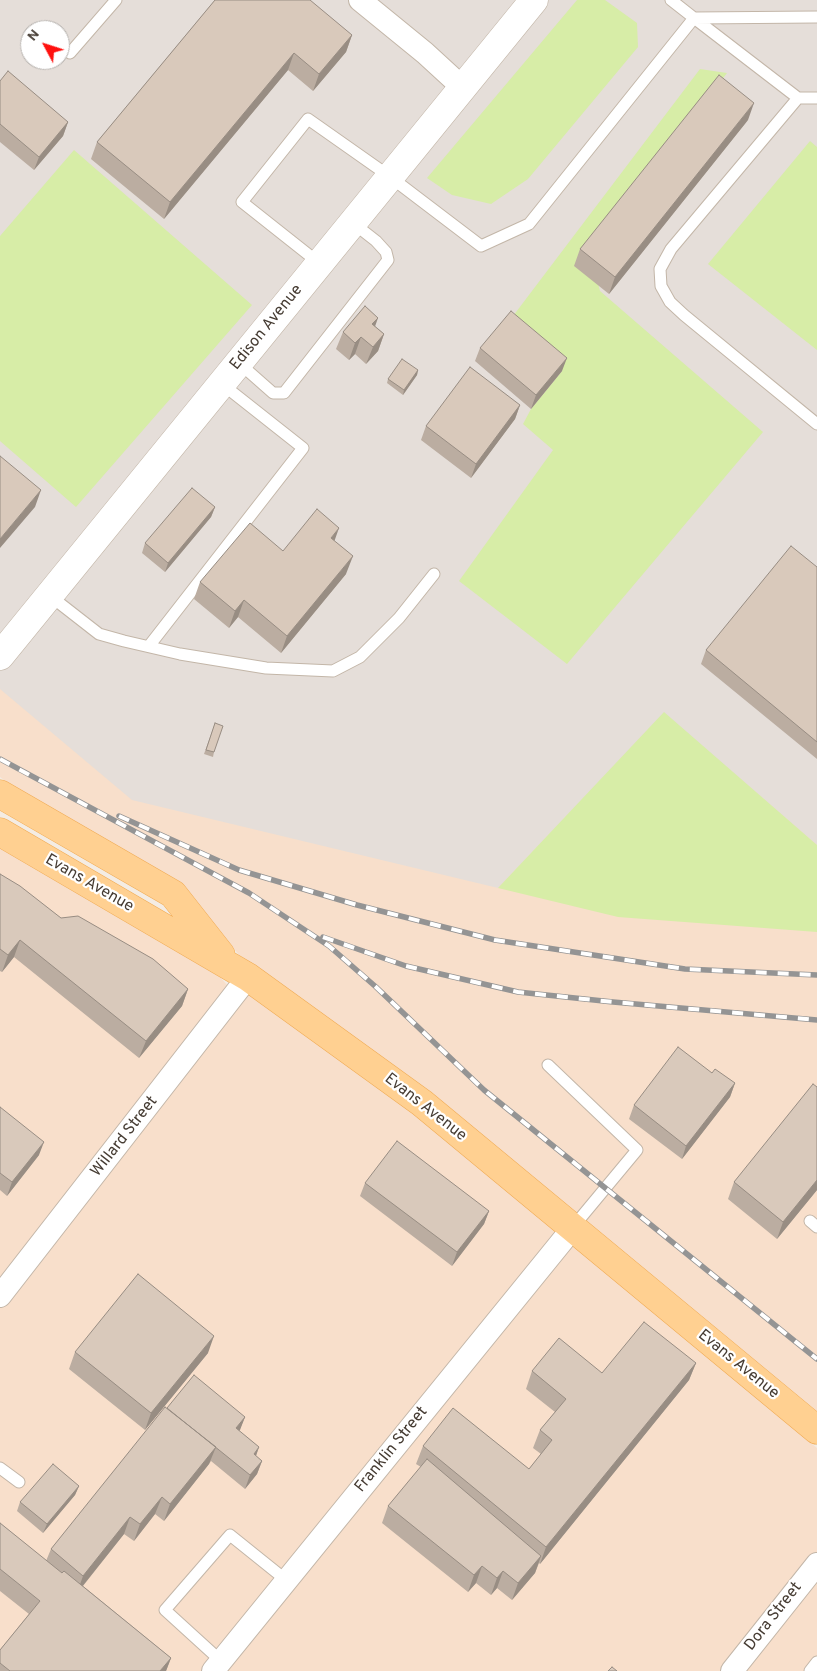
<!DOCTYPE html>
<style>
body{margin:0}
#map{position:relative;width:817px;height:1671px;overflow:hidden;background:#f4ece3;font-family:Overpass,sans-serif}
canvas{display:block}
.north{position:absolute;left:20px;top:20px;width:50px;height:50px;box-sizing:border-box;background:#fff;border:1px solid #b5b1ad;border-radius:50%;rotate:310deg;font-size:14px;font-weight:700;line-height:20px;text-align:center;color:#463c33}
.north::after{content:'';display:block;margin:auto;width:18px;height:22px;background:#ff110f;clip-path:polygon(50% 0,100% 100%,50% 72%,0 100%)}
</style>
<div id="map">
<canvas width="817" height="1671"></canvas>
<div class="north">N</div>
</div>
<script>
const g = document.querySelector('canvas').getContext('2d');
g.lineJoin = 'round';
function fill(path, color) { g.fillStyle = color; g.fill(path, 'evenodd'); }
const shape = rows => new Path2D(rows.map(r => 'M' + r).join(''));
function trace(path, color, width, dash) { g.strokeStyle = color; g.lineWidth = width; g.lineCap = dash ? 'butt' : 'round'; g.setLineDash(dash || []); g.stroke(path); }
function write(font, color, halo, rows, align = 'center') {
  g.font = font + ' Overpass,sans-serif'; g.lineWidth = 4.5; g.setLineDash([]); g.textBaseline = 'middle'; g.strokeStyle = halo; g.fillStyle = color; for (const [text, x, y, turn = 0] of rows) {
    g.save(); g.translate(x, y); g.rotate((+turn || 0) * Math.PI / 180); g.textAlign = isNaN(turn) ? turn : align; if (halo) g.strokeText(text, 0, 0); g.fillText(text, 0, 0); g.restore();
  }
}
const commercial = shape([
 [817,0,817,1412,431,1092,239,955,180,882,13,787,0,777,0,680],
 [0,848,220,977,228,986,241,989,414,1113,817,1448,817,1671,0,1671]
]);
const industrial = shape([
 [0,0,817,0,817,845,664,713,498,888,132,800,0,689],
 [30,30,60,30,60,60,30,60]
]);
const green = shape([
 [577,0,605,0,637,23,638,47,528,179,491,204,452,195,427,178],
 [700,69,727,73,608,232,592,259,600,291,763,432,567,664,459,581,553,450,523,424,531,409,562,371,507,324],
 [810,141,817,147,817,350,708,264],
 [74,150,252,305,76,507,0,441,0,236],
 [664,712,817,845,817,932,618,917,498,888]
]);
const service = shape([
 [671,0,694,18,817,17],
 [70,53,116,0],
 [798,98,671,249,660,269,661,286,670,302,684,315,817,424],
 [319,263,242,202,308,119,389,176,481,246,529,224,694,18,798,98,817,98],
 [239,363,273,393,284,393,388,260,386,252,376,241,353,223],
 [49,595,99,634,124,641,180,654,266,668,333,671,360,657,399,618,434,574],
 [149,646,303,448,222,384],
 [548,1065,637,1150,573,1227],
 [810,1221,817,1227],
 [0,1468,19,1482],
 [221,1661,165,1610,230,1535,286,1580],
 [810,1671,817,1662]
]);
const minor = shape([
 [360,0,425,53,462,87],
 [0,1296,248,977],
 [213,1671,572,1229],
 [732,1671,817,1564]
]);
const tertiary = shape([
 [0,656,534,0]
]);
const primary = shape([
 [0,794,173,894,221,955],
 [0,832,248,977,422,1103,817,1430]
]);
const rail = shape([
 [0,759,249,893,329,946,376,987,484,1090,817,1359],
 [119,816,239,870,357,905,495,940,685,969,817,975],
 [323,937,406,966,518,992,613,1002,817,1020]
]);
const wall = shape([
 [215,0,352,35,346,52,313,91,288,70,164,219,91,159,97,142],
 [0,81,68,122,63,136,34,170,0,142],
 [748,120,609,294,574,266,580,249],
 [375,326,384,334,378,351,366,364,355,354,349,360,336,349,343,332],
 [480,348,562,371,531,409,475,361],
 [418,370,417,375,403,395,387,383,388,379],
 [520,405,515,419,471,478,421,440,426,426],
 [215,507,211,517,165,572,142,553,145,543],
 [283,551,346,574,281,653,238,617,229,628,194,599,200,582],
 [817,567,817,759,701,664,706,650],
 [215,723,214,752,213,757,204,754],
 [0,874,61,918,188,989,182,1006,139,1058,14,957,2,972,0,971],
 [712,1073,735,1083,730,1097,682,1159,629,1119,634,1105],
 [817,1087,817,1190,777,1239,728,1199,734,1182],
 [0,1107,39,1155,7,1196,0,1190],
 [365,1183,489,1211,484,1224,452,1266,360,1196],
 [75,1352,208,1353,145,1430,69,1369],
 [696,1363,689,1380,540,1564,539,1563,535,1573,512,1600,497,1588,491,1595,476,1583,468,1592,382,1523,388,1506,421,1467,416,1464,423,1446,529,1469,541,1454,533,1448,540,1430,555,1412,526,1389,532,1371,602,1373],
 [167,1409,245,1417,239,1431,259,1447,256,1456,262,1461,257,1474,245,1489,211,1461,209,1464,164,1521,155,1514,134,1541,124,1534,83,1586,171,1658,166,1671,0,1671,0,1650,29,1614,0,1591,0,1523,46,1561,51,1549],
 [79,1486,75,1495,43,1533,17,1511,20,1502]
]);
const shadedWall = shape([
 [352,35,346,52,313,91,319,74],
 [294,53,288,70,164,219,170,202],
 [754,103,748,120,609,294,615,277],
 [68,122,63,136,34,170,39,157],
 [378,318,372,335,372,324],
 [384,334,378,351,366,364,373,347],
 [361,337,355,354,349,360,355,343],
 [567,358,562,371,531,409,536,395],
 [418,370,417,375,403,395,404,390],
 [520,405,515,419,471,478,476,464],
 [41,490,35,507,0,548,0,539],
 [215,507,211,517,165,572,168,563],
 [339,528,333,545,331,538],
 [353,556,346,574,281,653,287,636],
 [244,600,238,617,229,628,235,611],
 [20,940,14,957,2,972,8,955],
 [188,989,182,1006,139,1058,146,1041],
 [735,1083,730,1097,682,1159,686,1146],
 [44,1142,39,1155,7,1196,12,1182],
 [817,1180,817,1190,777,1239,783,1222],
 [489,1211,484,1224,452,1266,457,1252],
 [214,1336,208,1353,145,1430,151,1413],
 [696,1363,689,1380,540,1564,546,1547],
 [245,1417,240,1430,231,1442,236,1428],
 [216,1447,209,1464,164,1521,170,1504],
 [259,1447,254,1461,254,1454],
 [262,1461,257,1474,245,1489,250,1475],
 [79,1486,75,1495,43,1533,47,1524],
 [162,1497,155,1514,134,1541,140,1524],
 [130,1517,124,1534,77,1593,83,1576],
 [541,1556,535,1573,512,1600,518,1583],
 [482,1566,476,1583,468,1592,474,1575],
 [503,1571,497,1588,491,1595,497,1578],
 [171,1658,166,1671,160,1671]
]);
const building = shape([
 [215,0,310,0,352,35,319,74,294,53,170,202,97,142,215,0],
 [8,71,68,122,39,157,0,124,0,81,8,71],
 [719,75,754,103,615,277,580,249,719,75],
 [365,306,378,318,372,324,384,334,373,347,361,337,355,343,343,332,365,306],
 [511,311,567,358,536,395,480,348,511,311],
 [402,359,418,370,404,390,388,379,402,359],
 [470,367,520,405,476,464,426,426,470,367],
 [0,456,41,490,0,539,0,456],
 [192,488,215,507,168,563,145,543,192,488],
 [317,509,339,528,331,538,353,556,287,636,244,600,235,611,200,582,250,523,283,551,317,509],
 [791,546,817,567,817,742,706,650,791,546],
 [215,723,223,726,214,752,206,750,215,723],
 [0,874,20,886,61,918,78,916,153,959,188,989,146,1041,20,940,8,955,0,949,0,874],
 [678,1047,712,1073,715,1069,735,1083,686,1146,634,1105,678,1047],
 [813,1084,817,1087,817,1180,783,1222,734,1182,813,1084],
 [0,1107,44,1142,12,1182,0,1173,0,1107],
 [397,1141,489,1211,457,1252,365,1183,397,1141],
 [138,1274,214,1336,151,1413,75,1352,138,1274],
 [644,1322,696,1363,546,1547,423,1446,453,1408,529,1469,552,1440,540,1430,566,1399,532,1371,559,1338,602,1373,644,1322],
 [194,1375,245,1417,236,1428,259,1447,254,1454,262,1461,250,1475,167,1408,194,1375],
 [165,1407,216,1447,170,1504,162,1497,140,1524,130,1517,83,1576,51,1549,165,1407],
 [427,1459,541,1556,518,1583,503,1571,497,1578,482,1566,474,1575,388,1506,427,1459],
 [53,1464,79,1486,47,1524,20,1502,53,1464],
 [0,1523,62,1573,64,1571,171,1658,160,1671,10,1671,0,1663,0,1650,40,1601,0,1569,0,1523],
 [612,1667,617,1671,608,1671,612,1667]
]);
const streetNames = [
 ["Edison Avenue",267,328,-51],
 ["Evans Avenue",89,884,30],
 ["Evans Avenue",425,1108,38],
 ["Willard Street",125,1137,-52],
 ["Evans Avenue",738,1365,39],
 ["Franklin Street",392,1450,-51],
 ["Dora Street",774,1617,-52]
];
fill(commercial, '#f8dfcb');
fill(industrial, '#e5ded9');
fill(green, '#d7eda7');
trace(service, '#c3b6a8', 13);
trace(minor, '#c3b6a8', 24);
trace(tertiary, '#c3b6a8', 29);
trace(primary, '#f0ab55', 29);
trace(service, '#fff', 11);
trace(minor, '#fff', 22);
trace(tertiary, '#fff', 28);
trace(primary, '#ffd091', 28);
trace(rail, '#949494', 5.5);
trace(rail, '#fff', 4, [11]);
fill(wall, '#bbada1');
fill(shadedWall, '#988d83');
fill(building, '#d9c9bb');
trace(building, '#988d83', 1);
write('16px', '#463c33', '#fff', streetNames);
</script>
